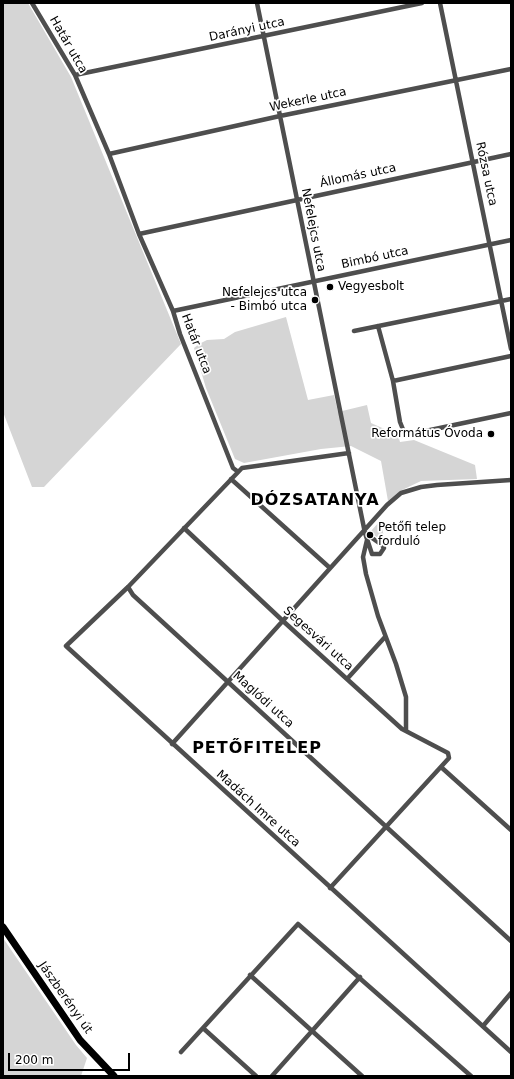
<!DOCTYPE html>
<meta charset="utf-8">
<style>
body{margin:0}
#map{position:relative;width:514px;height:1079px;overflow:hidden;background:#fff;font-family:"DejaVu Sans",sans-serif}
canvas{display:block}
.frame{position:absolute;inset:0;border:4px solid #000;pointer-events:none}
.scale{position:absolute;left:8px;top:1053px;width:122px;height:18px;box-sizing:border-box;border:2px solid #000;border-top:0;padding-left:5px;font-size:12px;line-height:14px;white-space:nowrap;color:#000;-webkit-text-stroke:3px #fff;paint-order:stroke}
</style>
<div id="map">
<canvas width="514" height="1079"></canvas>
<div class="frame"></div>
<div class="scale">200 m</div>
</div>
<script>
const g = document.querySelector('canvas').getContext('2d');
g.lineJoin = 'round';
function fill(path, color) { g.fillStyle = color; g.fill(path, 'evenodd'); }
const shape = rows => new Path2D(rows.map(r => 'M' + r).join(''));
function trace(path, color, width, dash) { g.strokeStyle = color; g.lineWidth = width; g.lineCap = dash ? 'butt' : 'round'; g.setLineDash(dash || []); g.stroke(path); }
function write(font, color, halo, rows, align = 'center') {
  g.font = font + ' "DejaVu Sans",sans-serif'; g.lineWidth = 3.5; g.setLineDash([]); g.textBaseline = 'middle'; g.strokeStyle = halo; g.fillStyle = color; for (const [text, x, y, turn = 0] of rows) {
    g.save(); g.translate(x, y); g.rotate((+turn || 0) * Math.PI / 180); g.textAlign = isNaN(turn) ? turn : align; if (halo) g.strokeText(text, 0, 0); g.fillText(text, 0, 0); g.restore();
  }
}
const green = shape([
 [3,3,28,3,71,77,181,344,44,487,32,487,3,412],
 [286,317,308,400,334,395,338,412,367,405,371,423,398,435,400,442,414,440,475,465,477,479,421,481,400,491,388,501,381,461,351,446,321,449,244,463,235,459,206,388,194,348,199,344,207,340,224,339,235,332],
 [380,521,386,544,370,532],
 [3,938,76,1045,87,1058,81,1076,3,1076]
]);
const minor = shape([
 [32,3,75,75,109,154,139,234,173,311,180,334,233,468,237,471],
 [257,3,365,533,372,554,380,554,384,548,382,545,365,533],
 [440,3,511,349],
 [75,75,422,3],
 [109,154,280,116,511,69],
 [139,234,511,154],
 [173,311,511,240],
 [378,326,393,381,400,422,404,432,416,433,511,413],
 [354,331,511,299],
 [393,381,511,356],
 [349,453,242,468,128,587,66,646,511,1052],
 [231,479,330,568],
 [184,528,283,621,402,729,448,753,449,758,330,888],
 [367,540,363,557,366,574,378,616,396,664,406,697,406,731],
 [128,587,133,595,511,941],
 [347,679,385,637],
 [172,744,387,505,401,493,421,487,437,485,511,480],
 [441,767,511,830],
 [250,975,362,1076],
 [483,1026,511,993],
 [203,1028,256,1076],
 [181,1052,298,924,471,1076],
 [272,1076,360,977]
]);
const primary = shape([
 [3,927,80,1040,114,1076]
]);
const markers = [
 [330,287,4,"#000"],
 [315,300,4,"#000"],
 [491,434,4,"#000"],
 [370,535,4,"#000"]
];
const streetNames = [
 ["Darányi utca",247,30,-12],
 ["Határ utca",68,45,60],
 ["Wekerle utca",308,100,-12],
 ["Rózsa utca",486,174,78],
 ["Állomás utca",358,176,-12],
 ["Nefelejcs utca",313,230,79],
 ["Bimbó utca",375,258,-12],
 ["Határ utca",196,344,69],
 ["Segesvári utca",318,639,42],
 ["Maglódi utca",263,700,42],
 ["Madách Imre utca",258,809,42],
 ["Jászberényi út",65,998,55]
];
const poiNames = [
 ["Vegyesbolt",338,287],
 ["Nefelejcs utca",307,293,"right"],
 ["- Bimbó utca",307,307,"right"],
 ["Református Óvoda",483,434,"right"],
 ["Petőfi telep",378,528],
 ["forduló",378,542]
];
const districtNames = [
 ["DÓZSATANYA",315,501],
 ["PETŐFITELEP",257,749]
];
fill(green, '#d5d5d5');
trace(minor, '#4e4e4e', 4.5);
trace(primary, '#000', 7);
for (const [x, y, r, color] of markers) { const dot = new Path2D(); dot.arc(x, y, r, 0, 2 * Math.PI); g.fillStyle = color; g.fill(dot); trace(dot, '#fff', 1.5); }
write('12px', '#000', '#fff', streetNames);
write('12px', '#000', '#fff', poiNames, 'left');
g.letterSpacing = '1px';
write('bold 16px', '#000', '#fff', districtNames);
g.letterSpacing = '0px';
</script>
